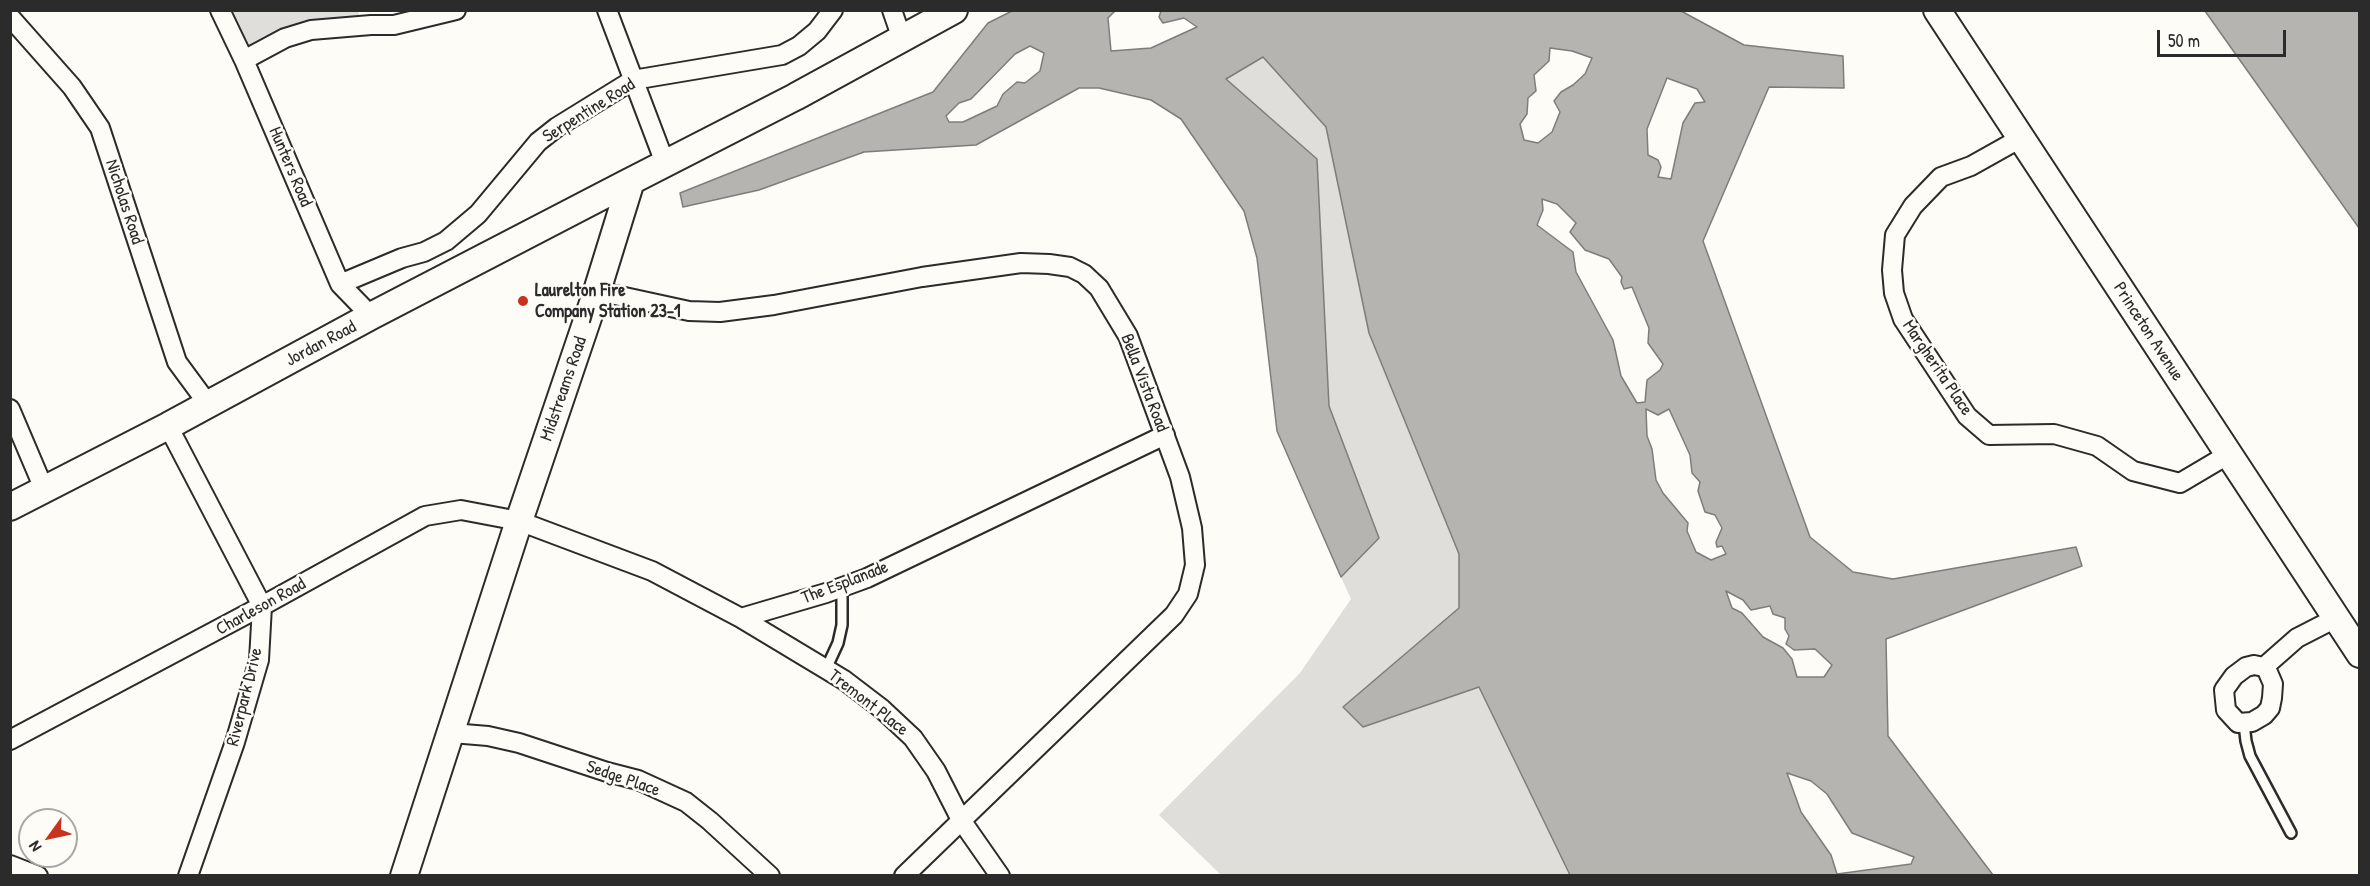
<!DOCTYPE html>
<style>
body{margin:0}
#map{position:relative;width:2370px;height:886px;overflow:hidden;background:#fdfcf7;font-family:"Patrick Hand",sans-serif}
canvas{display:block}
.frame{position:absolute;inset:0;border:12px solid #2b2b2b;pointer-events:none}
.north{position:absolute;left:18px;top:808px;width:60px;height:60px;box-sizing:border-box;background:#fdfcf7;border:2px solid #a9a8a5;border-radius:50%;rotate:237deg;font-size:16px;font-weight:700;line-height:24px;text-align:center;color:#2b2b2b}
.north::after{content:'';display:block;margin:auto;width:21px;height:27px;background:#c8321e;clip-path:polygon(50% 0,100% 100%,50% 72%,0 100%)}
.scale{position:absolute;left:2157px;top:30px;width:129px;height:27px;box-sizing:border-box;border:3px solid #2b2b2b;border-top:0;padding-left:8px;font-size:18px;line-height:21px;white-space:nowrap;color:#2b2b2b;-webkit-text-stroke:4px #fdfcf7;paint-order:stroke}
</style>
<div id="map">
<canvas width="2370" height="886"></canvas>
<div class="frame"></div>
<div class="north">N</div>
<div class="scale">50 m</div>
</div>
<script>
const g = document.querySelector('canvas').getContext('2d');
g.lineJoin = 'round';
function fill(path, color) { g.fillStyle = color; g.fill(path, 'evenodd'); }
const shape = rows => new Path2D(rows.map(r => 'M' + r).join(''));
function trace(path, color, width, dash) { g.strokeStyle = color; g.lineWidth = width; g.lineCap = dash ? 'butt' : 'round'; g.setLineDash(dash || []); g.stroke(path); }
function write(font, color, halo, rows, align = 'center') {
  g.font = font + ' "Patrick Hand",sans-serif'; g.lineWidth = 5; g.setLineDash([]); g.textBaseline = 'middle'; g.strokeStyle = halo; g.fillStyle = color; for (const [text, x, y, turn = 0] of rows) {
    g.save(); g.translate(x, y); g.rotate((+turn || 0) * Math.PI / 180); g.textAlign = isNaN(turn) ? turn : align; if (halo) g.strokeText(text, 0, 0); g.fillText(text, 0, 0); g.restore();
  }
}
const green = shape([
 [227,11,358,11,361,20,248,50],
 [1263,57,1326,127,1369,333,1459,554,1459,608,1344,707,1363,727,1479,687,1570,875,1221,875,1159,815,1300,673,1351,599,1341,577,1379,538,1329,406,1317,159,1225,79]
]);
const water = shape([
 [1014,10,1115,11,1108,18,1111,51,1151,48,1197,27,1184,18,1163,23,1159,17,1161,11,1681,11,1744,45,1843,56,1844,88,1769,87,1703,241,1810,537,1853,572,1893,579,2076,547,2082,566,1886,639,1888,736,1993,875,1570,875,1479,687,1363,727,1343,707,1459,608,1459,554,1369,333,1326,127,1263,57,1226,79,1317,159,1329,406,1379,538,1341,577,1277,431,1257,258,1244,211,1181,119,1151,100,1099,88,1079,88,976,145,864,152,759,190,683,207,680,193,933,92,988,23,1014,10],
 [1030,46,1044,53,1040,71,1025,83,1017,82,1003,94,997,106,963,122,949,122,946,116,959,103,971,99,1015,54,1030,46],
 [1550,48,1572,51,1592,58,1585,74,1573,85,1561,92,1554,101,1560,112,1552,132,1538,143,1524,140,1520,124,1527,114,1528,98,1536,91,1534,75,1549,61,1550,48],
 [1667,78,1697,89,1705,102,1695,103,1683,123,1671,179,1658,177,1661,167,1658,160,1648,155,1647,129,1667,78],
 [1542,199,1557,204,1576,223,1570,232,1585,250,1609,259,1622,277,1621,282,1624,289,1632,287,1649,328,1648,343,1663,364,1660,370,1647,380,1645,402,1637,403,1621,376,1613,340,1576,272,1573,252,1537,225,1543,210,1542,199],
 [1646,409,1658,415,1669,409,1690,455,1692,473,1700,482,1698,491,1705,512,1715,515,1722,528,1716,542,1717,547,1722,546,1726,554,1711,560,1696,552,1687,531,1688,523,1663,493,1656,480,1652,449,1647,436,1646,409],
 [1726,591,1743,600,1751,610,1770,606,1773,614,1785,618,1785,629,1789,636,1786,644,1794,650,1815,649,1832,665,1824,677,1797,677,1792,659,1783,648,1763,637,1742,613,1732,608,1726,591],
 [1787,773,1811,781,1827,794,1852,833,1914,857,1911,864,1837,874,1831,855,1801,812,1787,773],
 [2205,11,2359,11,2359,228,2205,11]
]);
const lane = shape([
 [826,669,838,643,842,625,842,587],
 [2244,724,2246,741,2250,756,2291,833]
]);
const street = shape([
 [220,10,244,60,340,284,371,316],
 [607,10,665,163],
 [892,10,902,39],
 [10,17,72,87,100,128,177,362,208,404],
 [244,60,285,38,311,30,371,25,394,25,456,10],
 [2021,138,1971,166,1941,177,1913,206,1895,235,1892,270,1894,293,1903,319,1967,416,1989,435,2054,434,2097,446,2133,471,2180,483,2229,454],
 [340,284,402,258,424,252,446,241,478,214,538,142,557,127,633,80,782,55,799,46,817,31,833,10],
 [597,291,689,311,720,312,774,305,922,277,1021,263,1049,264,1070,267,1084,274,1099,288,1128,336,1180,477,1192,528,1195,565,1188,594,1174,615,904,876],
 [10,409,44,489],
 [168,426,262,606,259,660,235,742,188,876],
 [741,618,844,680,882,709,913,738,936,771,961,820,1000,876],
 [2254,665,2264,667,2267,670,2273,684,2272,698,2270,708,2264,715,2252,722,2238,723,2226,710,2224,690,2234,676,2246,667,2254,665],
 [2264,667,2297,638,2336,618],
 [452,733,488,736,519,743,607,772,638,780,686,802,710,821,770,876],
 [10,740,262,606,425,516,461,510,519,521,652,571,741,618,826,593,867,578,1165,435],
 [10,865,38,876]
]);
const secondary = shape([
 [1937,10,2360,654],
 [10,507,168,426,371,316,631,181],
 [404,876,519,521,597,291,631,181,795,97,954,10]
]);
const markers = [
 [523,301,6,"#c8321e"]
];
const streetNames = [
 ["Serpentine Road",589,111,-32],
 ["Hunters Road",290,167,67],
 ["Nicholas Road",124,202,72],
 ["Princeton Avenue",2148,332,57],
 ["Jordan Road",321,344,-28],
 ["Margherita Place",1937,368,56],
 ["Bella Vista Road",1144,383,69],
 ["Midstreams Road",564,389,-71],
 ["The Esplanade",845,583,-21],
 ["Charleson Road",261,607,-29],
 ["Riverpark Drive",245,697,-76],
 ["Tremont Place",868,703,38],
 ["Sedge Place",623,779,19]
];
const poiNames = [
 ["Laurelton Fire",535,291],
 ["Company Station 23-1",535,312]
];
fill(green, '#dfdeda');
fill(water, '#b5b4b1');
trace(water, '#7e7d7b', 1.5);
trace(lane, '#2b2b2b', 14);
trace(street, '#2b2b2b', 22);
trace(secondary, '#2b2b2b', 30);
trace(lane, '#fdfcf7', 9);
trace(street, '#fdfcf7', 18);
trace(secondary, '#fdfcf7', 26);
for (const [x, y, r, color] of markers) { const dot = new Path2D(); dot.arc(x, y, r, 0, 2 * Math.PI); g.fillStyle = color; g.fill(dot); trace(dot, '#fdfcf7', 2); }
write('18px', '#2b2b2b', '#fdfcf7', streetNames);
write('bold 18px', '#2b2b2b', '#fdfcf7', poiNames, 'left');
</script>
